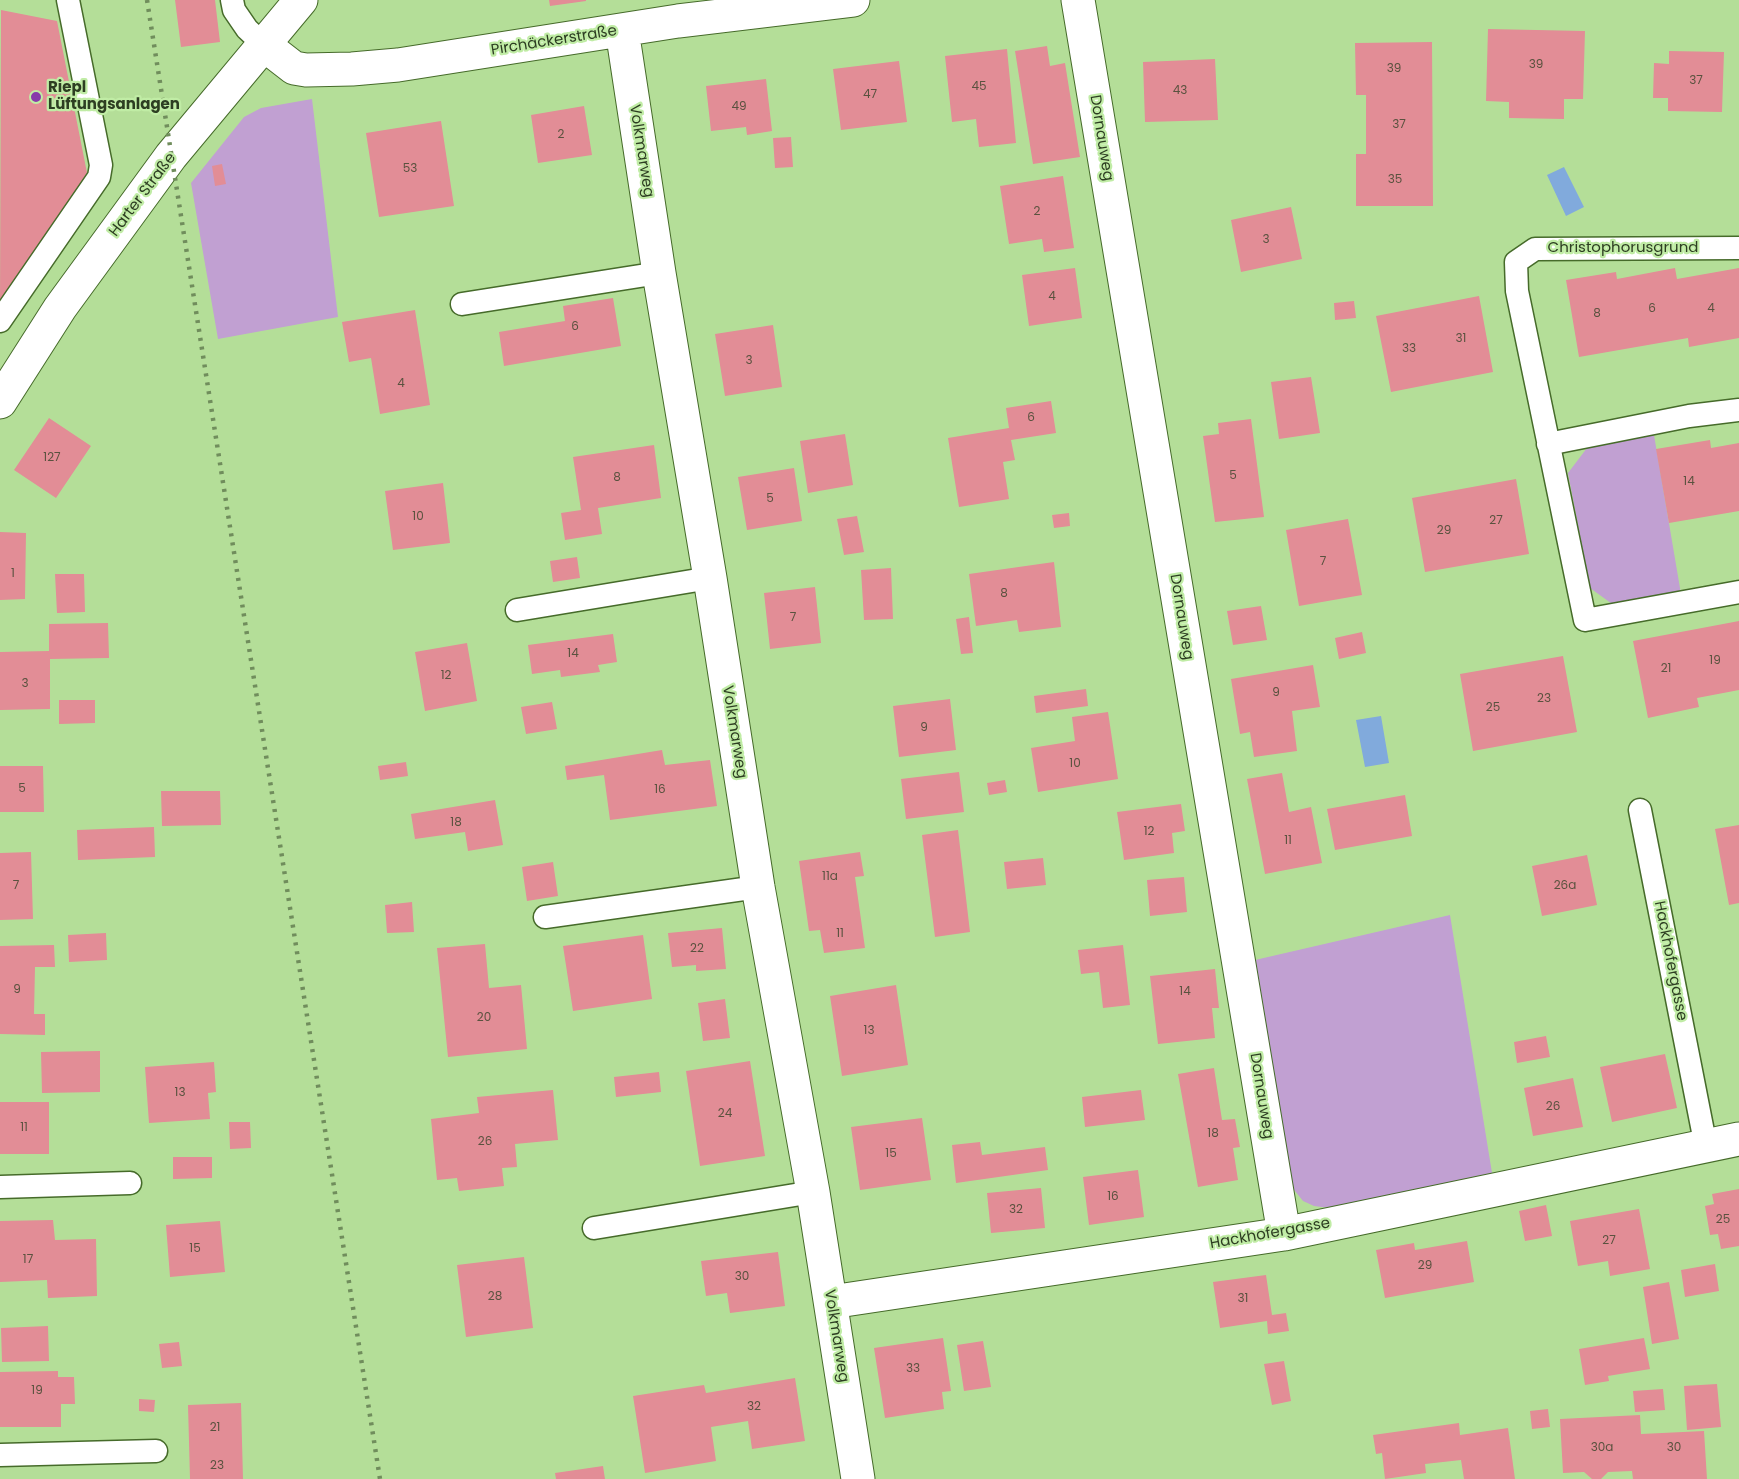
<!DOCTYPE html>
<meta charset="utf-8">
<style>
body{margin:0}
canvas{display:block;background:#b4de98}
</style>
<canvas width="1739" height="1479"></canvas>
<script>
const g = document.querySelector('canvas').getContext('2d');
g.lineJoin = 'round';
function fill(path, color) { g.fillStyle = color; g.fill(path, 'evenodd'); }
const shape = rows => new Path2D(rows.map(r => 'M' + r).join(''));
function trace(path, color, width, dash) { g.strokeStyle = color; g.lineWidth = width; g.lineCap = dash ? 'butt' : 'round'; g.setLineDash(dash || []); g.stroke(path); }
function write(font, color, halo, rows, align = 'center') {
  g.font = font + ' Poppins,sans-serif'; g.lineWidth = 4.5; g.setLineDash([]); g.textBaseline = 'middle'; g.strokeStyle = halo; g.fillStyle = color; for (const [text, x, y, turn = 0] of rows) {
    g.save(); g.translate(x, y); g.rotate((+turn || 0) * Math.PI / 180); g.textAlign = isNaN(turn) ? turn : align; if (halo) g.strokeText(text, 0, 0); g.fillText(text, 0, 0); g.restore();
  }
}
const green = shape([
 [312,99,338,317,218,339,191,183,244,117,261,108],
 [1654,435,1681,594,1615,606,1590,588,1568,473,1587,448],
 [1450,915,1493,1179,1337,1209,1314,1206,1303,1201,1291,1186,1255,960]
]);
const water = shape([
 [1564,167,1584,207,1566,216,1547,175],
 [1381,716,1389,763,1365,767,1356,720]
]);
const building = shape([
 [175,0,215,0,220,42,181,47],
 [549,0,586,0,586,1,550,6],
 [1,10,57,21,87,173,0,304],
 [1488,29,1585,31,1583,99,1564,99,1564,119,1509,118,1509,102,1486,101],
 [1432,42,1433,206,1356,206,1356,154,1366,154,1366,95,1356,95,1355,43],
 [1047,46,1050,66,1065,63,1080,157,1033,164,1015,51],
 [1007,49,1016,143,979,147,976,119,952,122,945,56],
 [1669,51,1724,52,1722,112,1668,111,1668,98,1653,98,1654,63,1669,64],
 [1215,59,1218,120,1145,122,1143,62],
 [899,61,907,122,841,130,833,69],
 [766,79,772,131,747,135,746,127,711,131,706,86],
 [584,106,592,155,538,163,531,115],
 [441,121,454,206,379,217,366,133],
 [791,137,793,167,775,168,773,138],
 [222,164,226,184,215,186,212,166],
 [1063,176,1074,248,1044,252,1042,239,1009,244,1000,186],
 [1291,207,1302,259,1241,272,1231,220],
 [1075,268,1082,318,1029,326,1022,275],
 [1675,268,1677,279,1739,268,1739,338,1689,347,1688,338,1579,357,1566,280,1616,272,1617,279],
 [1479,296,1493,372,1391,392,1376,316],
 [613,298,621,346,504,366,499,332,565,321,563,306],
 [1354,301,1356,318,1335,320,1334,303],
 [415,310,430,405,380,414,371,358,349,362,342,322],
 [773,325,782,387,725,396,715,334],
 [1311,377,1320,433,1279,439,1271,382],
 [1051,401,1056,433,1011,440,1015,460,1003,462,1009,499,959,507,948,438,1009,428,1006,408],
 [49,418,91,446,56,498,14,470],
 [1251,419,1264,517,1215,522,1203,436,1219,434,1218,423],
 [845,434,853,485,808,493,800,441],
 [1710,440,1711,448,1739,443,1739,511,1669,523,1656,449],
 [654,445,661,498,598,508,602,534,565,540,561,513,581,510,573,457],
 [794,468,802,521,747,530,738,477],
 [1516,479,1529,554,1425,572,1412,498],
 [443,483,450,543,393,550,385,491],
 [1069,513,1070,526,1054,528,1052,515],
 [857,516,864,552,844,555,837,519],
 [1348,519,1362,595,1299,606,1286,530],
 [0,532,26,533,25,599,0,600],
 [577,557,580,578,553,582,550,561],
 [1054,562,1061,627,1019,632,1017,620,976,626,969,574],
 [891,568,893,619,864,620,861,570],
 [55,574,84,574,85,612,57,613],
 [815,587,821,643,770,649,764,593],
 [1261,606,1267,640,1233,645,1227,611],
 [969,617,973,653,961,654,956,619],
 [1739,621,1739,690,1697,698,1699,707,1648,718,1633,641],
 [108,623,109,658,50,659,50,709,0,710,0,652,49,651,49,624],
 [1362,632,1366,653,1339,659,1335,638],
 [613,634,617,662,598,665,600,672,561,677,560,670,532,674,528,645],
 [467,643,477,701,425,711,415,652],
 [1563,656,1577,732,1473,751,1460,674],
 [1313,665,1320,707,1292,711,1297,751,1254,757,1250,732,1240,734,1231,679],
 [1086,689,1088,706,1036,713,1034,696],
 [950,699,956,750,899,757,893,706],
 [59,700,95,700,95,723,59,724],
 [552,702,557,729,526,734,521,707],
 [1108,712,1118,779,1038,792,1031,748,1075,741,1072,717],
 [662,750,665,765,710,760,717,806,610,820,604,775,567,780,565,766],
 [406,762,408,776,380,780,378,766],
 [0,766,43,766,44,812,0,812],
 [959,772,964,812,906,819,901,779],
 [1282,773,1289,812,1311,807,1322,863,1265,874,1247,779],
 [1005,780,1007,792,989,795,987,783],
 [161,791,220,791,221,825,162,826],
 [1405,795,1412,836,1335,850,1327,809],
 [495,800,503,845,468,851,465,832,415,839,411,814],
 [1181,804,1185,831,1172,833,1174,853,1124,860,1117,812],
 [1739,825,1739,903,1729,905,1715,829],
 [154,827,155,857,78,860,77,830],
 [958,830,970,932,935,937,922,835],
 [31,852,33,919,0,920,0,853],
 [860,852,864,876,855,877,865,948,824,953,820,930,809,931,799,861],
 [1587,855,1597,905,1542,916,1532,866],
 [1043,858,1046,885,1007,889,1004,862],
 [553,862,558,896,527,901,522,867],
 [1184,877,1187,912,1150,916,1147,880],
 [412,902,414,932,387,933,385,905],
 [722,928,726,969,696,971,696,965,672,967,668,933],
 [106,933,107,960,69,962,68,935],
 [643,935,652,999,573,1011,563,946],
 [485,944,489,988,521,985,527,1049,448,1057,437,948],
 [54,945,55,967,35,967,34,1014,45,1014,45,1035,0,1034,0,946],
 [1123,945,1130,1005,1103,1008,1099,972,1081,974,1078,950],
 [1215,969,1219,1008,1212,1008,1215,1038,1158,1044,1150,976],
 [896,985,908,1065,842,1076,830,996],
 [725,999,730,1038,703,1041,698,1003],
 [1546,1036,1550,1057,1517,1063,1514,1042],
 [100,1051,100,1092,42,1093,41,1052],
 [1665,1054,1677,1108,1612,1122,1600,1067],
 [750,1061,765,1156,700,1166,686,1071],
 [214,1062,216,1092,208,1093,210,1119,149,1123,145,1067],
 [1214,1068,1222,1120,1235,1119,1240,1147,1233,1148,1238,1180,1198,1187,1178,1074],
 [659,1072,661,1092,616,1097,614,1077],
 [1573,1078,1583,1127,1533,1136,1524,1088],
 [553,1090,558,1140,515,1144,517,1167,502,1168,504,1186,459,1191,457,1178,437,1180,431,1119,479,1113,477,1097],
 [1141,1090,1145,1120,1085,1127,1082,1097],
 [0,1102,49,1102,49,1154,0,1154],
 [922,1118,931,1180,860,1190,851,1127],
 [229,1122,250,1122,251,1148,230,1149],
 [980,1142,982,1155,1045,1147,1048,1170,956,1183,952,1145],
 [173,1157,212,1157,212,1178,173,1179],
 [1138,1170,1144,1217,1089,1225,1083,1177],
 [1041,1188,1045,1228,991,1233,987,1193],
 [1739,1189,1739,1246,1721,1249,1718,1234,1710,1235,1705,1206,1714,1204,1712,1194],
 [1546,1205,1552,1236,1525,1241,1519,1211],
 [1639,1209,1650,1269,1610,1276,1608,1261,1578,1266,1570,1221],
 [53,1220,55,1240,96,1239,97,1296,48,1298,47,1280,0,1282,0,1221],
 [220,1221,225,1272,170,1277,166,1225],
 [1467,1241,1474,1282,1385,1298,1376,1250,1414,1243,1415,1250],
 [778,1252,785,1306,730,1313,727,1293,706,1296,701,1261],
 [524,1257,533,1328,466,1337,457,1265],
 [1715,1264,1719,1291,1685,1297,1681,1270],
 [1266,1275,1272,1315,1286,1313,1289,1331,1268,1334,1267,1321,1220,1328,1213,1282],
 [1669,1282,1679,1339,1652,1344,1643,1287],
 [48,1326,49,1361,2,1362,1,1328],
 [943,1338,951,1391,942,1392,944,1409,885,1418,874,1348],
 [1644,1338,1650,1369,1608,1376,1609,1381,1585,1385,1579,1349],
 [983,1341,991,1387,964,1391,957,1345],
 [179,1342,182,1366,162,1368,159,1344],
 [1284,1361,1291,1401,1272,1405,1264,1364],
 [58,1371,58,1377,74,1377,75,1404,61,1404,61,1427,0,1427,0,1372],
 [795,1378,805,1441,752,1449,748,1421,711,1427,716,1461,645,1473,633,1396,704,1385,706,1393],
 [1717,1384,1721,1427,1687,1430,1684,1386],
 [1663,1389,1665,1410,1635,1412,1633,1391],
 [139,1399,155,1400,154,1412,139,1411],
 [241,1403,243,1479,190,1479,188,1405],
 [1548,1409,1550,1427,1532,1429,1530,1411],
 [1640,1415,1641,1434,1704,1431,1707,1479,1633,1479,1632,1471,1608,1472,1601,1479,1592,1479,1584,1472,1563,1473,1560,1419],
 [1459,1423,1460,1435,1508,1428,1515,1479,1464,1479,1461,1460,1425,1464,1426,1473,1385,1479,1382,1453,1376,1454,1373,1435],
 [603,1466,605,1479,556,1479,555,1473]
]);
const lane = shape([
 [232,0,234,10,247,29,263,44],
 [1739,248,1535,249,1516,262,1517,291,1585,620,1739,592],
 [462,304,659,273],
 [0,321,99,177,101,165,68,0],
 [1548,444,1689,416,1739,410],
 [517,610,710,578],
 [1640,810,1706,1147],
 [545,917,758,887],
 [0,1187,130,1183],
 [594,1228,813,1192],
 [0,1455,156,1451]
]);
const street = shape([
 [1078,0,1284,1234],
 [622,30,659,273,710,578,758,887,813,1192,858,1479],
 [263,44,294,68,306,70,352,69,398,65,678,21,853,0],
 [831,1302,1284,1234,1739,1139]
]);
const secondary = shape([
 [0,402,60,308,171,156,301,0]
]);
const rail = shape([
 [147,0,380,1479]
]);
const markers = [
 [36,97,6,"#883aaa"]
];
const numberNames = [
 ["39",1536,65],
 ["39",1394,69],
 ["37",1696,81],
 ["45",979,87],
 ["43",1180,91],
 ["47",870,95],
 ["49",739,107],
 ["37",1399,125],
 ["2",561,135],
 ["53",410,169],
 ["35",1395,180],
 ["2",1037,212],
 ["3",1266,240],
 ["4",1052,297],
 ["6",1652,309],
 ["4",1711,309],
 ["8",1597,314],
 ["6",575,327],
 ["31",1461,339],
 ["33",1409,349],
 ["3",749,361],
 ["4",401,384],
 ["6",1031,418],
 ["127",52,458],
 ["5",1233,476],
 ["8",617,478],
 ["14",1689,482],
 ["5",770,499],
 ["10",418,517],
 ["27",1496,521],
 ["29",1444,531],
 ["7",1323,562],
 ["1",13,574],
 ["8",1004,594],
 ["7",793,618],
 ["14",573,654],
 ["19",1715,661],
 ["21",1666,669],
 ["12",446,676],
 ["3",25,684],
 ["9",1276,693],
 ["23",1544,699],
 ["25",1493,708],
 ["9",924,728],
 ["10",1075,764],
 ["5",22,789],
 ["16",660,790],
 ["18",456,823],
 ["12",1149,832],
 ["11",1288,841],
 ["11a",830,877],
 ["7",16,886],
 ["26a",1565,886],
 ["11",840,934],
 ["22",697,949],
 ["9",17,990],
 ["14",1185,992],
 ["20",484,1018],
 ["13",869,1031],
 ["13",180,1093],
 ["26",1553,1107],
 ["24",725,1114],
 ["11",24,1128],
 ["18",1213,1134],
 ["26",485,1142],
 ["15",891,1154],
 ["16",1113,1197],
 ["32",1016,1210],
 ["25",1723,1220],
 ["27",1609,1241],
 ["15",195,1249],
 ["17",28,1260],
 ["29",1425,1266],
 ["30",742,1277],
 ["28",495,1297],
 ["31",1243,1299],
 ["33",913,1369],
 ["19",37,1391],
 ["32",754,1407],
 ["21",215,1428],
 ["30a",1602,1448],
 ["30",1674,1448],
 ["23",217,1466]
];
const streetNames = [
 ["Pirchäckerstraße",554,41,-9],
 ["Dornauweg",1101,138,81],
 ["Volkmarweg",641,151,81],
 ["Harter Straße",143,195,-53],
 ["Christophorusgrund",1623,248],
 ["Dornauweg",1181,617,81],
 ["Volkmarweg",734,732,81],
 ["Hackhofergasse",1670,961,79],
 ["Dornauweg",1261,1096,81],
 ["Hackhofergasse",1270,1234,-10],
 ["Volkmarweg",836,1336,81]
];
const poiNames = [
 ["Riepl",48,88],
 ["Lüftungsanlagen",48,105]
];
fill(green, '#c1a0d2');
fill(water, '#81aadc');
fill(building, '#e28d96');
trace(lane, '#466b2a', 25);
trace(street, '#466b2a', 35);
trace(secondary, '#466b2a', 35);
trace(lane, '#fff', 22);
trace(street, '#fff', 33);
trace(secondary, '#fff', 33);
trace(rail, '#708d5c', 4.5, [3, 6]);
for (const [x, y, r, color] of markers) { const dot = new Path2D(); dot.arc(x, y, r, 0, 2 * Math.PI); g.fillStyle = color; g.fill(dot); trace(dot, '#c0eca5', 2); }
write('12px', '#5a523f', null, numberNames);
write('15px', '#2d3e22', '#c0eca5', streetNames);
write('bold 15px', '#2d3e22', '#c0eca5', poiNames, 'left');
</script>
